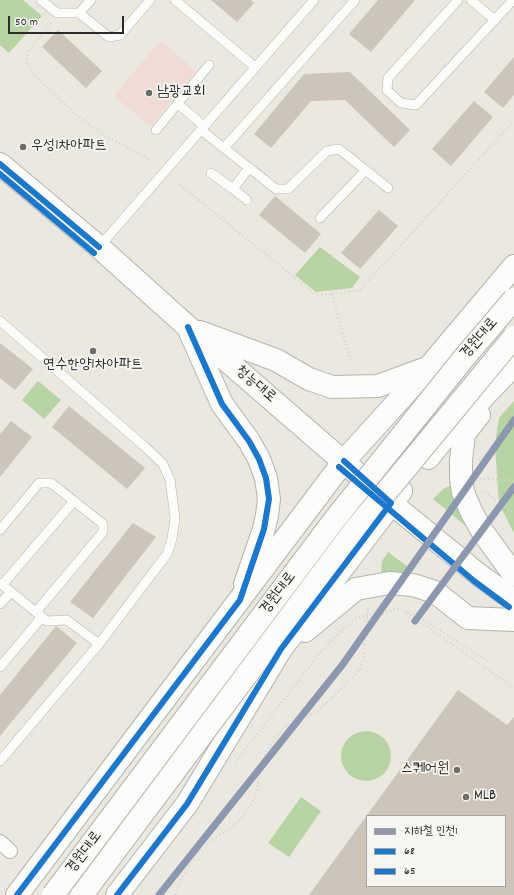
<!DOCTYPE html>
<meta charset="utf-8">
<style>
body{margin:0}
#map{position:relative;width:514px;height:895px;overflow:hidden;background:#eae8df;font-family:Dekko,"Poor Story",sans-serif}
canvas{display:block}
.legend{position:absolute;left:366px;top:815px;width:140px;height:72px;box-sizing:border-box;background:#f6f6f2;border:1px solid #a5a5a2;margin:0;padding:5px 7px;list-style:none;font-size:12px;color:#2b2b2b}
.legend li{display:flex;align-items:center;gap:8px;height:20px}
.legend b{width:20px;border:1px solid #a5a5a2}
.scale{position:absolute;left:8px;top:16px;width:116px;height:18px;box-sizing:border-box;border:2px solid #2b2b2b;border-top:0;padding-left:5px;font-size:12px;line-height:14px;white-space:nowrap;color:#2b2b2b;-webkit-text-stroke:3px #f6f6f2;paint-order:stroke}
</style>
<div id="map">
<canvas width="514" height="895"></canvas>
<ul class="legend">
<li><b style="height:5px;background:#8b98af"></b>지하철 인천1</li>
<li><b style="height:5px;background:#1c78cf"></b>68</li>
<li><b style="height:5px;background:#1c78cf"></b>65</li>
</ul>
<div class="scale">50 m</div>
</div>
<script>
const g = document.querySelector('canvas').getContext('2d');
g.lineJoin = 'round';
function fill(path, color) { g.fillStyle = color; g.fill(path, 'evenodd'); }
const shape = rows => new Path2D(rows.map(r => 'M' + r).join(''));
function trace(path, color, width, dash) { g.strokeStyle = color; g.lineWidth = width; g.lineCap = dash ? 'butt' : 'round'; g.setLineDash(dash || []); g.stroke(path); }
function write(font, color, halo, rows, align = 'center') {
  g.font = font + ' Dekko,"Poor Story",sans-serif'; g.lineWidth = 3.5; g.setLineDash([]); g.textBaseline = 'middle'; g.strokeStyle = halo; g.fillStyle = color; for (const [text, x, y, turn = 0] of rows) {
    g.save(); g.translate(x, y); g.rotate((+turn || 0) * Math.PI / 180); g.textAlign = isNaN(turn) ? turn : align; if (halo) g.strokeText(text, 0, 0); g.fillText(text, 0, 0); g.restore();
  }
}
const built = shape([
 [160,41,196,71,150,126,114,96]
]);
const green = shape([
 [0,0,23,0,42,16,9,53,0,45],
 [320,247,360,277,352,288,316,292,295,275],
 [38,381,61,400,44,419,22,400],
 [514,401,514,533,499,504,495,444,499,418],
 [454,484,461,512,467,527,433,499,443,489],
 [388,552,412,570,410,577,381,574,382,561],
 '341 756a25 25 0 1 1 50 0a25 25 0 1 1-50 0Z',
 [301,797,321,811,289,857,268,843]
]);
const building = shape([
 [211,0,251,0,254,3,237,22],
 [378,0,415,0,371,52,349,34],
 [58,30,102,71,86,88,42,47],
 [514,57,514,95,503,108,484,92],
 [350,72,410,130,394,147,345,100,311,101,271,148,254,134,304,74],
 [474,101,493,117,451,166,432,149],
 [275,196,321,234,305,253,259,215],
 [379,210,398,226,360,269,341,253],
 [0,343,33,369,15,390,0,378],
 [69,406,145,468,127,489,52,427],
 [11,421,32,437,0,477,0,434],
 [133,523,156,537,93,618,70,602],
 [56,626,77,643,0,736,0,695],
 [458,690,507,725,514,717,514,895,309,895],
 [367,816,505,816,505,886,367,886]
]);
const path = shape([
 [51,23,28,51,27,63,33,74,78,116,105,136,151,160],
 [180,185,316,295,359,291,514,121],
 [332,294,351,363],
 [480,461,514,420],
 [480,479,514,480],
 [482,490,514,512],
 [407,613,514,688],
 [367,618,393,611],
 [235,763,326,645,355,619,379,611,400,609,417,616,488,661],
 [175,895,183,875,198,854,211,841,237,823,252,804,258,789,259,772,265,755,275,738,289,723,316,712,331,699,360,669,364,657,368,606]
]);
const service = shape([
 [41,0,57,13,79,13,91,0],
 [175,0,255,67],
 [458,0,388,78,387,90,401,103,416,105,513,0],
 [471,0,495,20],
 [79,13,109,37,120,35,150,0],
 [178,104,204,126],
 [156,130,209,65],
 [201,130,276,189,288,189,327,151,339,149,388,188],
 [224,148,355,0],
 [211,173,233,189,249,168],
 [233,189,247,200],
 [320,218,366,170],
 [99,247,314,0],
 [0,321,144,446,163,464,170,480,175,518,172,539,167,554,99,644,0,761],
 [0,530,39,483,51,483,103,524,103,532,36,612],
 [0,583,47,621,67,620,99,644],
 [2,585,74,501],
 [0,604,11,592],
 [0,667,42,617]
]);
const pedestrian = shape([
 [0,842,10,851]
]);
const secondary = shape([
 [0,164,99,247,188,327,391,503,479,575,514,600],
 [190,332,222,404,249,441,259,459,266,478,269,499,267,515,264,529,245,584],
 [200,332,276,360,309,379,332,387,378,386,424,369],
 [479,415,464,434,461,461,461,478,463,492,471,511,482,531,514,575],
 [428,458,446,436,514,365],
 [305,631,356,589,389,583,413,585,435,592,468,618,514,620],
 [17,895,344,461,429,367,514,266],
 [117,895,187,804,281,649,401,491]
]);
const secondaryBridge = shape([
 [53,895,335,519,463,359,514,299],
 [82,895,354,531,514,337]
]);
const bus1 = shape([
 [0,164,99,247],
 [17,895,240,600,264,529,269,499,266,478,259,459,249,441,222,404,188,327],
 [117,895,187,804,281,649,391,503,344,461]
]);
const bus2 = shape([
 [0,174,94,253],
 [339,467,474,581,509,607]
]);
const metro1 = shape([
 [415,621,514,487],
 [159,895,343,664,514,420]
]);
const markers = [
 [149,93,4,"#6e6d6a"],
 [23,147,4,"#6e6d6a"],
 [93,351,4,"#6e6d6a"],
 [457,770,4,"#6e6d6a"],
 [466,797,4,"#6e6d6a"]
];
const poiNames = [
 ["남광교회",157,93],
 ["우성1차아파트",31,147],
 ["연수한양1차아파트",93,366,"center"],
 ["스퀘어원",449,770,"right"],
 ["MLB",474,797]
];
const streetNames = [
 ["경원대로",480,339,-49],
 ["청능대로",255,385,41],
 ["경원대로",279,594,-53],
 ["경원대로",85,853,-53]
];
fill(built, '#f1dbd5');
fill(green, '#b8d4a5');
fill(building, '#cdc4ba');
trace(service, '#b5b4ae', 10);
trace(pedestrian, '#b5b4ae', 16);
trace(secondary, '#b5b4ae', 24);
trace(path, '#d4d4d1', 2.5, [1, 3]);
trace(service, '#fcfcfa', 9);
trace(pedestrian, '#fcfcfa', 14);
trace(secondary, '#fcfcfa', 22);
trace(secondaryBridge, '#b5b4ae', 24, []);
trace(secondaryBridge, '#fcfcfa', 22);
trace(bus1, '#1c78cf', 6);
trace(bus2, '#1c78cf', 6);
trace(metro1, '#8b98af', 7);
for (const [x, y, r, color] of markers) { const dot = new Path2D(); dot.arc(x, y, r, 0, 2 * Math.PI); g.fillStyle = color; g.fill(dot); trace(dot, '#f6f6f2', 1.5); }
write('15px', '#2b2b2b', '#f6f6f2', poiNames, 'left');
write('15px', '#2b2b2b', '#f6f6f2', streetNames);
</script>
